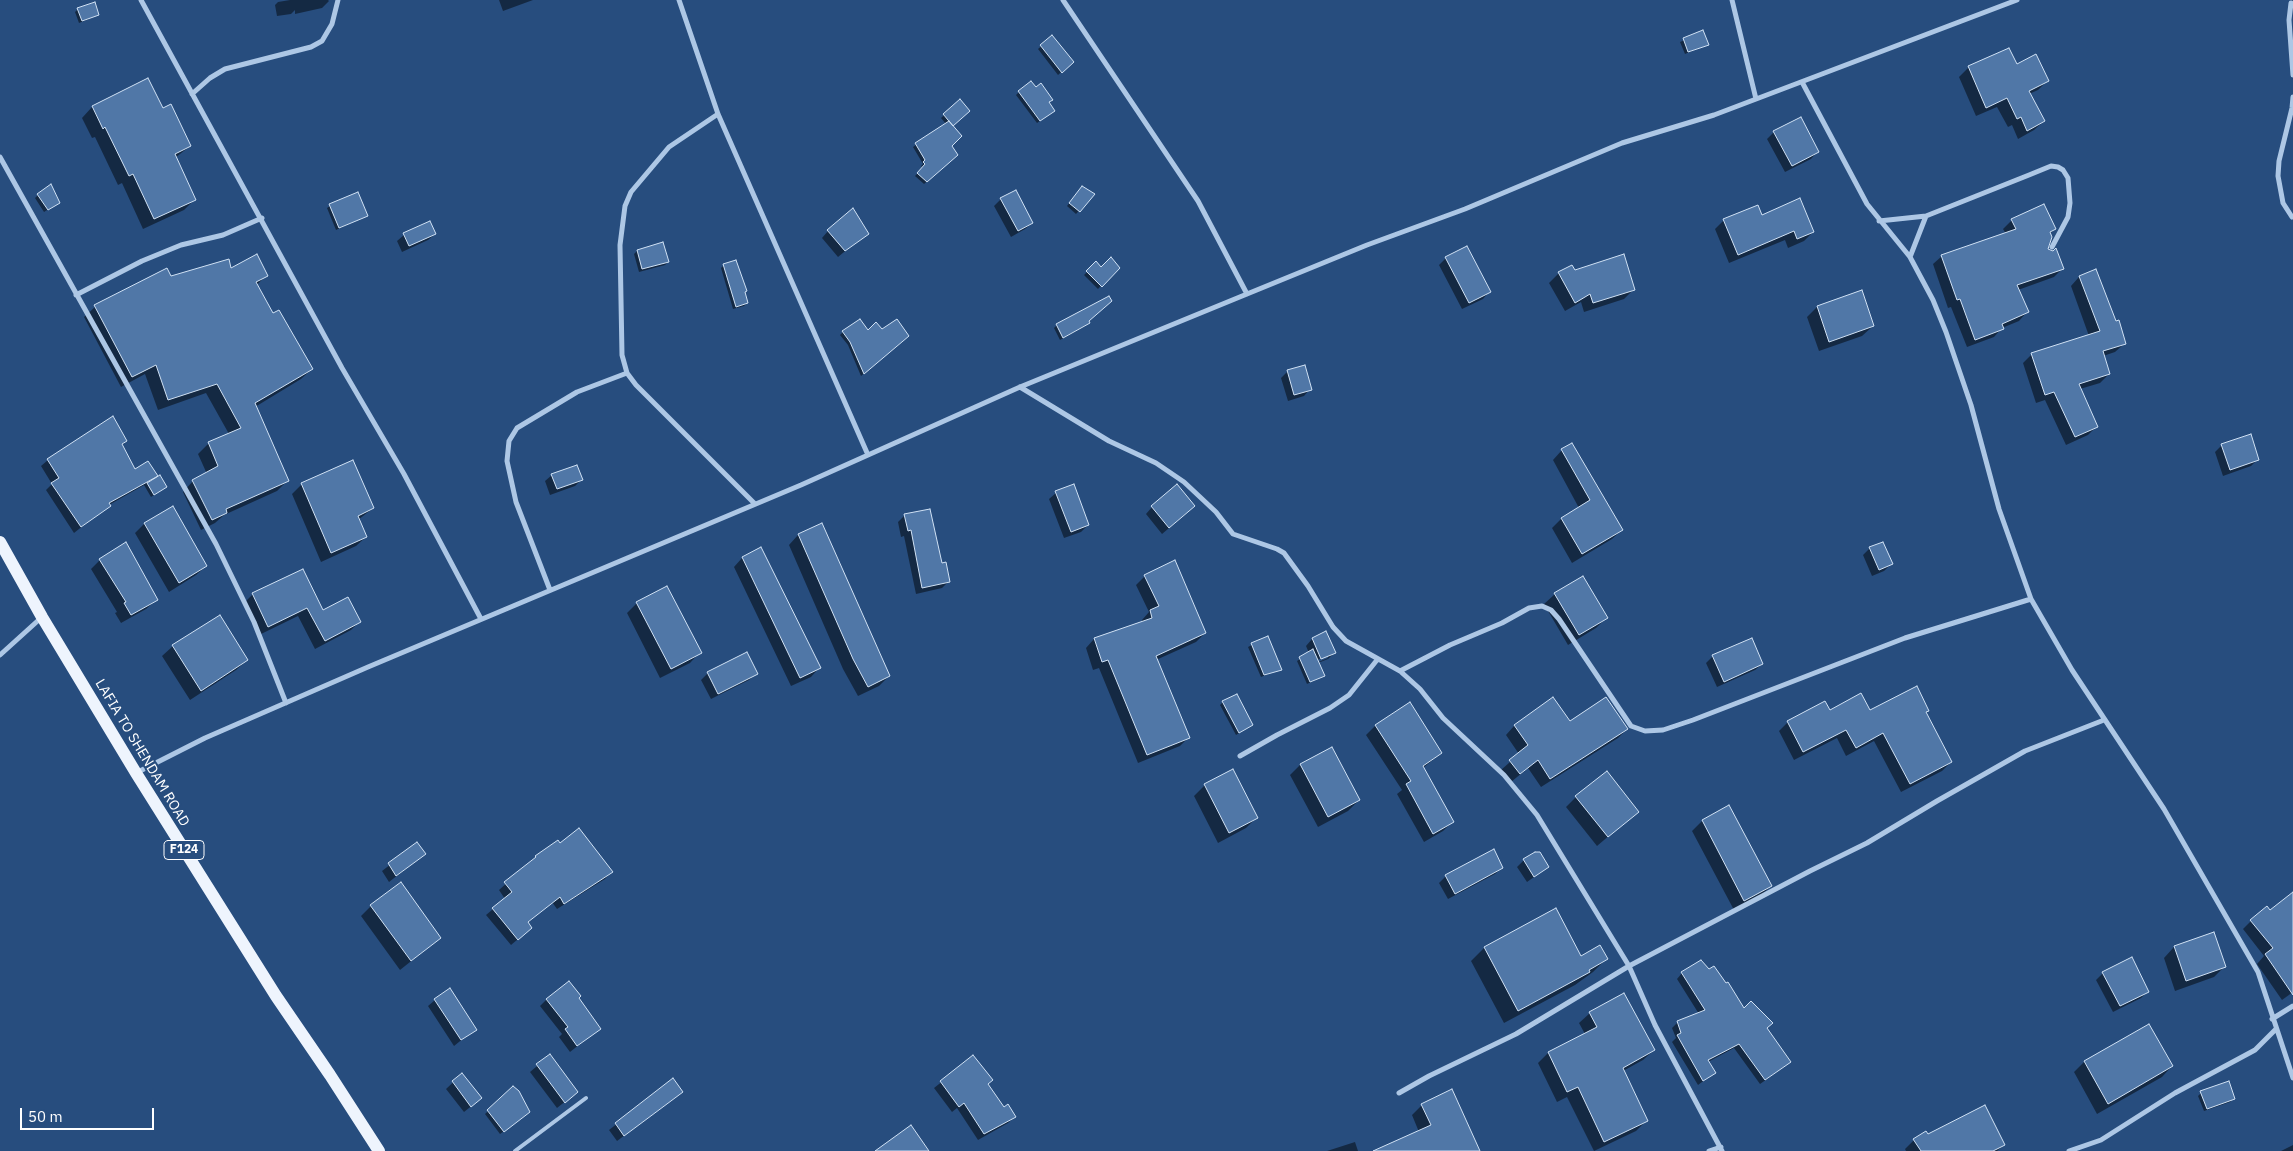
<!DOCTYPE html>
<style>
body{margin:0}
#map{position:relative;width:2293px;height:1151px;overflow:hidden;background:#274d7e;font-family:"IBM Plex Sans",sans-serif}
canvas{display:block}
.scale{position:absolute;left:20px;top:1108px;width:134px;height:22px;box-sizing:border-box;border:2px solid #fff;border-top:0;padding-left:6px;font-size:15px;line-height:18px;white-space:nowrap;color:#fff;-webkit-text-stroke:4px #274d7e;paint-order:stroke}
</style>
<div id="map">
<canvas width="2293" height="1151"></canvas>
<div class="scale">50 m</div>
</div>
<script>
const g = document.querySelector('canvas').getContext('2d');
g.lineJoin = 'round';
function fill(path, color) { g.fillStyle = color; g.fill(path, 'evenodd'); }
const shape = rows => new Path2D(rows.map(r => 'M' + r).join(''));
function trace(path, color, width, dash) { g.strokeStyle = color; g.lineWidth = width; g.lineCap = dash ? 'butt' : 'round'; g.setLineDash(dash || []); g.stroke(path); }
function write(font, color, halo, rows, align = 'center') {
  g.font = font + ' "IBM Plex Sans",sans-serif'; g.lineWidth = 4; g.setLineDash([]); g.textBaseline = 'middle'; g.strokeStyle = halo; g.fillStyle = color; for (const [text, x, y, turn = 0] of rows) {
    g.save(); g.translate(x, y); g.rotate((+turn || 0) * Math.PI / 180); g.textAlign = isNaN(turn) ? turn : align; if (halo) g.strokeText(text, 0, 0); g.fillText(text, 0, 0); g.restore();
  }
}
const shadow = shape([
 [290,0,328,0,329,1,322,8,295,14,295,10,291,14,277,16,275,5,278,2],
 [499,0,533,0,503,11],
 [78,9,98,15,79,23,75,12],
 [1703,32,1707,44,1685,54,1680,42],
 [1052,37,1072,62,1058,75,1038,49],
 [2009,49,2016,65,2047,81,2038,90,2029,94,2044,121,2034,130,2018,139,2012,125,2008,127,1997,107,1976,116,1959,77,1968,68],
 [147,79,162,109,190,146,175,158,194,200,184,210,143,229,122,183,118,185,95,137,92,138,82,118,92,107],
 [1019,92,1048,103,1051,113,1037,123,1016,95],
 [960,101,951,126,950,146,954,157,924,184,915,176,923,168,921,166,923,164,913,147,946,124,941,118],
 [1774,132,1817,152,1811,159,1785,172,1767,139],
 [1080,190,1093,195,1076,214,1067,206],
 [38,195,58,203,44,212,35,198],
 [1001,199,1032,223,1025,229,1011,237,994,206],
 [330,206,366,216,336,230,327,208],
 [1762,216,1813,232,1804,241,1788,248,1785,240,1729,263,1715,229,1724,220],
 [2012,220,2054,229,2050,234,2046,248,2062,269,2054,277,2018,290,2027,312,2019,321,2002,328,1994,337,1967,347,1951,307,1948,308,1933,264,1942,256,2006,234,2003,229],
 [430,223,435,234,428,240,402,252,397,241,404,235],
 [828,231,867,233,838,257,822,238],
 [637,251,668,262,665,265,639,272,634,254],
 [1446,258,1489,292,1483,299,1462,309,1439,265],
 [1096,263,1101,268,1118,268,1098,289,1084,275],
 [724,265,744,293,747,303,744,306,733,309,721,268],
 [1571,266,1574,272,1634,289,1624,299,1584,312,1581,302,1565,311,1549,283,1559,273],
 [230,270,266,275,257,285,273,315,312,369,301,379,255,407,287,481,277,491,224,515,215,523,201,530,183,492,193,481,207,474,198,454,209,443,229,434,206,393,158,410,145,374,121,387,84,317,95,307,170,277],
 [2096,271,2124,344,2115,352,2103,356,2109,374,2100,383,2080,389,2096,427,2088,435,2066,445,2045,400,2036,403,2023,363,2032,354,2089,336,2071,286,2079,277],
 [1861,292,1873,326,1862,336,1819,351,1807,317,1817,307],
 [1108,298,1085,326,1060,340,1054,328,1057,325],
 [882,331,905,339,861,376,848,345,840,335,843,332],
 [1288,371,1310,389,1304,396,1288,401,1281,378],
 [126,441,121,446,134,470,156,476,152,480,166,487,151,497,144,485,109,505,74,533,46,490,52,484,41,466,48,460],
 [2222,445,2258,459,2251,466,2223,476,2215,452],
 [1562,450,1622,530,1612,539,1572,563,1552,528,1561,519,1579,508,1553,460],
 [552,475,581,480,575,486,550,495,545,481],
 [302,484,373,508,358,520,366,537,356,546,321,562,292,494],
 [1056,493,1088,525,1081,532,1064,538,1049,499],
 [1152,507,1187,513,1162,534,1146,514],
 [173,508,206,566,196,575,169,592,135,533,144,524],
 [905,515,941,565,949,581,942,588,916,594,904,536,901,537,898,522],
 [822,525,889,676,879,686,858,696,843,669,789,545,798,535],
 [1870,548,1891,564,1884,571,1872,576,1863,555],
 [760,549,819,668,811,677,791,686,734,567,742,558],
 [100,560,156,600,146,609,121,623,115,613,117,612,91,569],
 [1145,576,1205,633,1196,642,1156,660,1188,738,1180,746,1138,763,1099,668,1093,670,1086,648,1094,639,1143,622,1142,620,1149,612,1136,585],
 [1582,578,1606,618,1596,628,1568,645,1544,604,1555,594],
 [253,594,322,612,360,621,351,630,315,649,298,616,259,635,244,603],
 [637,603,700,652,690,663,660,678,627,613],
 [219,617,247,660,236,670,190,700,162,656,173,646],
 [1267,637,1280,669,1261,677,1248,647],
 [1312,639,1334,653,1328,659,1318,663,1323,676,1307,684,1297,661,1309,653,1306,646],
 [1328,655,1328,658,1316,663,1315,661],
 [746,654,756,673,749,680,711,699,701,680,708,673],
 [1713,656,1762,664,1755,670,1717,687,1706,663],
 [1553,699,1570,723,1627,729,1618,738,1541,787,1528,768,1511,782,1501,770,1519,754,1506,735,1514,726],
 [1223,702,1252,725,1236,735,1220,705],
 [1409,704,1441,753,1423,768,1452,822,1443,831,1424,842,1397,794,1402,790,1366,735,1375,726],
 [1928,711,1925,713,1951,762,1942,771,1901,792,1874,741,1846,756,1837,738,1794,760,1779,731,1788,722,1829,712],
 [1300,765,1359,800,1348,811,1318,827,1290,775],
 [1233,771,1256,818,1246,828,1218,843,1194,796,1205,785],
 [1576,797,1637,812,1597,846,1566,807],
 [1702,821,1771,886,1760,896,1734,910,1692,831],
 [557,841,611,872,605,879,557,909,552,902,527,923,524,934,511,945,486,915,505,899,499,890,536,857],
 [417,844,425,854,389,882,382,871],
 [1524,860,1548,867,1527,882,1517,867],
 [1502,867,1495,874,1448,899,1439,883,1446,876],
 [2293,900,2293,992,2282,1000,2257,964,2264,956,2243,929,2251,921],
 [371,906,440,938,400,970,361,916],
 [2213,934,2225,966,2214,977,2175,991,2164,958,2174,947],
 [1484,948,1581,958,1606,959,1593,972,1575,985,1504,1023,1471,961],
 [1682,973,1743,1010,1766,1028,1784,1067,1760,1084,1734,1048,1708,1062,1714,1073,1698,1085,1672,1042,1676,1038,1672,1028,1678,1022,1699,1014,1677,979],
 [2103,973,2147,992,2141,998,2113,1012,2096,980],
 [577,998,600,1028,570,1052,559,1037,562,1034,540,1006,547,999],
 [435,1000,475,1029,454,1046,428,1006],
 [1590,1013,1654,1050,1643,1060,1623,1071,1647,1120,1636,1131,1594,1151,1567,1097,1557,1102,1538,1063,1548,1053,1585,1034,1579,1023],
 [2148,1025,2172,1066,2162,1077,2097,1114,2074,1072,2084,1062],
 [549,1056,577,1092,557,1108,530,1072],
 [973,1057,987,1084,1003,1109,1014,1117,1008,1123,978,1140,957,1108,952,1112,934,1088],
 [462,1074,474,1104,464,1112,446,1089],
 [673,1080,675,1098,617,1141,609,1130],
 [513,1087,526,1115,500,1134,485,1114],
 [2201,1093,2233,1099,2230,1102,2204,1111,2198,1096],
 [1422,1105,1479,1151,1376,1151,1419,1132,1412,1115],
 [1927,1136,2004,1145,1997,1151,1906,1151,1905,1149,1914,1140],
 [1355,1142,1358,1151,1327,1151],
 [2293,1145,2293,1151,2281,1151]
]);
const building = shape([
 [95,2,99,15,82,21,77,8,95,2],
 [1703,30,1709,45,1688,52,1683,38,1703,30],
 [1052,35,1074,62,1062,73,1040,45,1052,35],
 [2009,48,2017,64,2036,54,2049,81,2029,91,2045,121,2027,131,2021,117,2017,119,2007,98,1986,108,1968,66,2009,48],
 [148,78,163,108,171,104,191,146,175,154,196,200,154,219,133,174,129,176,105,127,103,129,92,106,148,78],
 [1031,81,1036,87,1041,83,1053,100,1049,102,1055,111,1040,121,1018,91,1031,81],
 [960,99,970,111,953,126,943,114,960,99],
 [1801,117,1819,152,1792,166,1773,131,1801,117],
 [949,121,962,136,952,146,958,155,927,182,917,173,925,164,923,162,925,160,915,143,949,121],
 [51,184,60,203,48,210,37,194,51,184],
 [1082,186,1095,194,1080,212,1069,203,1082,186],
 [1016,190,1033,223,1018,231,1000,198,1016,190],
 [358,192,368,216,339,228,329,204,358,192],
 [1800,198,1814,232,1797,239,1794,231,1738,255,1723,219,1758,205,1762,215,1800,198],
 [2044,204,2056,229,2050,232,2052,237,2048,249,2053,251,2056,248,2064,269,2017,285,2029,312,2002,324,2004,329,1975,340,1960,299,1957,300,1941,255,2016,229,2011,219,2044,204],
 [853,208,869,234,845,251,827,230,853,208],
 [430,221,436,234,409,246,403,233,430,221],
 [663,242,669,262,642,269,637,250,663,242],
 [1467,246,1491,292,1469,303,1445,257,1467,246],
 [257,254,268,276,256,282,273,313,279,310,313,369,255,403,289,481,226,509,227,513,212,520,192,480,218,466,208,442,241,428,217,384,168,400,156,365,132,377,94,305,167,268,171,276,229,259,231,268,257,254],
 [1624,254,1635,290,1593,303,1590,294,1575,303,1558,272,1572,265,1575,270,1624,254],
 [1111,257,1120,268,1102,287,1086,271,1096,261,1101,267,1111,257],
 [736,260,747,291,745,292,748,303,736,307,723,264,736,260],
 [2096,269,2116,321,2119,320,2126,344,2103,351,2110,374,2079,384,2098,427,2075,437,2054,392,2045,395,2031,353,2100,331,2079,276,2096,269],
 [1862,290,1874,326,1829,342,1817,306,1862,290],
 [1109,296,1112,301,1089,321,1090,323,1063,338,1056,324,1109,296],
 [860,319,868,330,876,322,882,329,897,319,909,336,864,374,850,342,842,331,860,319],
 [1305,365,1312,390,1294,395,1287,370,1305,365],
 [113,416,127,441,122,444,135,469,148,461,158,476,109,503,111,506,81,527,51,483,59,478,47,459,113,416],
 [2251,434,2259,460,2230,470,2221,444,2251,434],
 [1572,443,1623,530,1582,554,1561,518,1590,500,1561,449,1572,443],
 [353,460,374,508,358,516,367,537,331,553,301,483,353,460],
 [577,465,583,480,557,489,551,474,577,465],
 [160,475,167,487,154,495,147,483,160,475],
 [1074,484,1089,525,1071,532,1055,491,1074,484],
 [1177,484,1195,506,1169,528,1151,506,1177,484],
 [173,506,207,566,179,583,144,523,173,506],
 [930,509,942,563,946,562,950,582,922,588,911,530,908,531,904,514,930,509],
 [822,523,890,676,868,687,853,659,798,534,822,523],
 [126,542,158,600,131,615,124,603,126,602,99,559,126,542],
 [1883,542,1893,564,1879,570,1869,547,1883,542],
 [761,547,821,668,800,678,742,557,761,547],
 [1175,560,1206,633,1156,656,1190,738,1147,755,1108,660,1102,662,1094,638,1152,618,1150,610,1159,606,1144,575,1175,560],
 [303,569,323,610,348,597,361,622,325,641,307,608,268,627,252,593,303,569],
 [1583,576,1608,618,1579,635,1554,593,1583,576],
 [667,586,702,653,671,669,636,602,667,586],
 [220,615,248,660,201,691,172,645,220,615],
 [1326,631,1336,653,1321,659,1312,638,1326,631],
 [1268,636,1282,670,1264,675,1251,643,1268,636],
 [1752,638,1763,664,1724,682,1712,655,1752,638],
 [1313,649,1325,676,1310,682,1299,657,1313,649],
 [747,652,758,674,718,694,707,672,747,652],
 [1917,686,1929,711,1926,712,1952,762,1910,784,1883,733,1856,748,1846,730,1803,752,1787,721,1825,701,1830,710,1861,693,1870,710,1917,686],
 [1237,694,1253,725,1239,733,1222,701,1237,694],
 [1553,697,1570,721,1606,697,1628,729,1550,779,1538,760,1520,774,1509,760,1528,745,1514,725,1553,697],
 [1410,702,1442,753,1423,766,1454,822,1433,834,1406,784,1411,781,1375,725,1410,702],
 [1332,747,1360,800,1328,817,1300,764,1332,747],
 [1233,769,1258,818,1229,833,1204,784,1233,769],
 [1607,771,1639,812,1608,837,1575,796,1607,771],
 [1729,805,1772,886,1744,901,1702,820,1729,805],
 [579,828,613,872,564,904,560,897,528,922,532,928,518,940,492,908,512,892,504,882,536,857,535,856,558,840,560,843,579,828],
 [417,842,426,854,396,876,388,863,417,842],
 [1494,849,1503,868,1455,894,1445,875,1494,849],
 [1535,852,1540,852,1549,867,1534,877,1523,859,1535,852],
 [401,882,441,938,411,961,370,905,401,882],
 [2293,892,2293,995,2265,954,2273,948,2250,920,2267,906,2270,910,2293,892],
 [1556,908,1581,956,1600,945,1608,959,1589,970,1590,972,1518,1011,1484,947,1556,908],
 [2214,932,2226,967,2186,981,2174,946,2214,932],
 [2132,957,2149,992,2120,1006,2102,972,2132,957],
 [1701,960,1709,969,1714,966,1726,983,1728,982,1744,1008,1751,1001,1773,1023,1767,1028,1791,1062,1765,1080,1739,1044,1708,1060,1716,1073,1703,1081,1677,1035,1681,1033,1677,1021,1705,1010,1681,972,1701,960],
 [569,981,581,996,579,998,601,1029,577,1046,565,1029,568,1027,546,999,569,981],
 [450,988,477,1030,461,1040,434,999,450,988],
 [1624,993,1655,1050,1623,1068,1648,1121,1604,1142,1578,1087,1567,1092,1548,1052,1597,1027,1589,1012,1624,993],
 [2149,1024,2173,1066,2108,1104,2084,1061,2149,1024],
 [550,1054,578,1092,565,1103,536,1064,550,1054],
 [973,1055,993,1080,988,1084,1004,1107,1008,1104,1016,1117,984,1134,964,1103,959,1107,940,1081,973,1055],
 [462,1073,482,1098,471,1107,452,1081,462,1073],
 [673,1078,683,1092,624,1136,615,1123,673,1078],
 [2229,1081,2235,1099,2207,1109,2200,1091,2229,1081],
 [513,1086,519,1091,530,1112,504,1132,487,1110,513,1086],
 [1452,1089,1480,1151,1373,1151,1431,1125,1421,1104,1452,1089],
 [1985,1105,2005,1145,1993,1151,1921,1151,1913,1139,1926,1131,1928,1134,1985,1105],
 [911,1125,929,1151,875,1151,911,1125]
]);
const service = shape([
 [515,1151,586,1098]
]);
const minor = shape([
 [141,0,342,368,404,474,481,619],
 [679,0,718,114,868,455],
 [1063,0,1198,201,1247,294],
 [1732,0,1756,99],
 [2291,3,2289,20,2293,75],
 [192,94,210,78,225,69,311,47,322,41,332,24,338,0],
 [718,114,669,147,631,192,625,206,620,245,622,355,627,373,636,385,755,504],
 [0,157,216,544,254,622,286,703],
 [2292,217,2283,203,2278,176,2279,161,2292,108,2293,97],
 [1879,221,1926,216,2029,175,2051,166,2058,167,2063,170,2068,178,2070,203,2068,217,2052,247],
 [1910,257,1926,216],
 [76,295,142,261,181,245,223,235,262,218],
 [1020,387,1109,441,1156,463,1184,482,1216,512,1233,534,1277,549,1284,553,1308,586,1333,627,1346,641,1400,671,1420,689,1443,718,1504,775,1537,815,1629,966,1516,1034,1429,1076,1399,1093],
 [550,590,516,502,507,461,509,441,517,428,577,392,627,373],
 [2031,599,2072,670,2164,809,2258,972,2293,1078],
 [0,655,42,617],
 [1400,671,1450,645,1502,623,1529,608,1542,606,1551,610,1559,619,1631,726,1645,731,1663,730,1693,720,1905,638,2031,599,1999,509,1971,405,1946,332,1933,300,1910,257,1867,204,1802,82],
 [1240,756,1277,735,1330,708,1349,695,1377,660],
 [136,773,205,738,368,667,801,485,1020,387,1247,294,1367,245,1465,209,1622,143,1714,115,2017,0],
 [2272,1019,2293,1006],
 [1709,1151,1721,1147],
 [1722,1151,1655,1025,1629,966,1810,871,1867,843,1937,801,2025,751,2104,720],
 [2069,1151,2101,1140,2175,1093,2255,1050,2276,1029]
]);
const primary = shape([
 [0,542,42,617,136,773,276,996,330,1075,379,1151]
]);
const shields = [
 [184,850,40]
];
const shieldNames = [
 ["F124",184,850]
];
const streetNames = [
 ["LAFIA TO SHENDAM ROAD",142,753,59]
];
fill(shadow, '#0007');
fill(building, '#5077a7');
trace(building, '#d0e1f4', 1);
trace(service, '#adc7e5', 4);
trace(minor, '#adc7e5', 5);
trace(primary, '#eef4fd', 12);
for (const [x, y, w] of shields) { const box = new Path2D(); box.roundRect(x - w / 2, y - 9.5, w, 19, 4); g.fillStyle = '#274d7e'; g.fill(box); trace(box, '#fff', 1); }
write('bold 12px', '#fff', null, shieldNames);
write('14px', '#fff', '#274d7e', streetNames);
</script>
